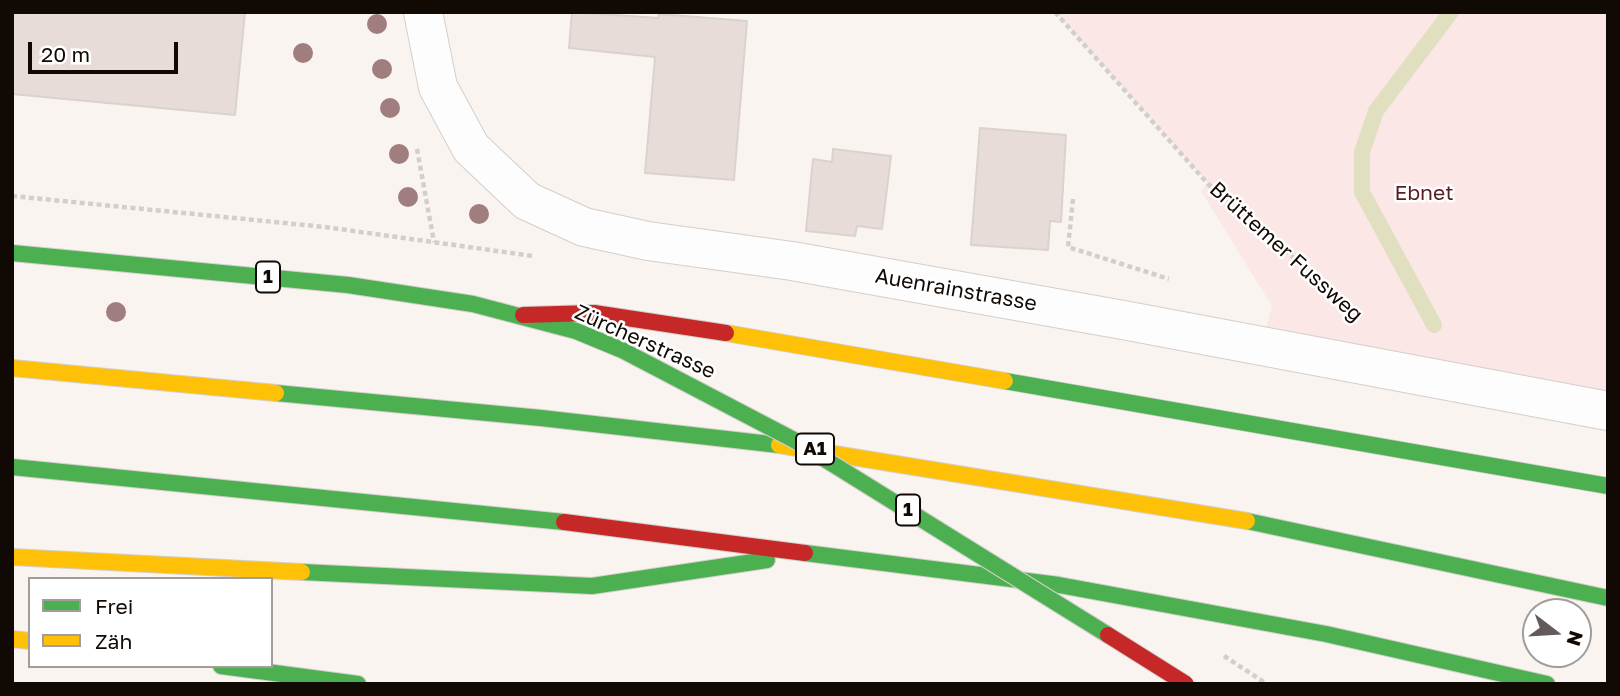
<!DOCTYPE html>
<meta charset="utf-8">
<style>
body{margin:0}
#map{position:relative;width:1620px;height:696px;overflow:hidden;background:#f9f4f0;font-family:"Golos Text",sans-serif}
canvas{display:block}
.frame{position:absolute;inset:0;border:14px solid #110904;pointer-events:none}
.legend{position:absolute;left:28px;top:577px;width:245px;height:91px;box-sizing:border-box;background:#fff;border:2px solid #a09d9b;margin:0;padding:9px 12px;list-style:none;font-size:21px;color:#110904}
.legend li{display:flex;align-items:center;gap:14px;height:35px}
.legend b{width:35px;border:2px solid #a09d9b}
.north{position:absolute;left:1522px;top:598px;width:70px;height:70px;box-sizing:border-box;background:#fff;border:2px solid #a09d9b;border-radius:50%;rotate:107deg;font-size:19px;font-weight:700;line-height:28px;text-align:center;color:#110904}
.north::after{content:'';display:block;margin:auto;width:24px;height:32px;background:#625b57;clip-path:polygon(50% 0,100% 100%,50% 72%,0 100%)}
.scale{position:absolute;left:28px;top:42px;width:150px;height:32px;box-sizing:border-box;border:4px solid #110904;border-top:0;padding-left:9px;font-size:21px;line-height:24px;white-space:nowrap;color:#110904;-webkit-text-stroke:5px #fff;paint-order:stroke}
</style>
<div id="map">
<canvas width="1620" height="696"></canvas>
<div class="frame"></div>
<ul class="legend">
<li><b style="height:9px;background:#4caf50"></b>Frei</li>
<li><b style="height:9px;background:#ffc107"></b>Zäh</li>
</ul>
<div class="north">N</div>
<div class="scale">20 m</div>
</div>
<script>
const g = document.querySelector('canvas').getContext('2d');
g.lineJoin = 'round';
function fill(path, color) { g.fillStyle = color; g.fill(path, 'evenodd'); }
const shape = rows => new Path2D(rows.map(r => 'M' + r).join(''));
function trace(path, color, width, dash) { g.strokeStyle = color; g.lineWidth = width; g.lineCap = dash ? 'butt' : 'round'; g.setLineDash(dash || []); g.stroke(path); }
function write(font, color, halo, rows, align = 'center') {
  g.font = font + ' "Golos Text",sans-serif'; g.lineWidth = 5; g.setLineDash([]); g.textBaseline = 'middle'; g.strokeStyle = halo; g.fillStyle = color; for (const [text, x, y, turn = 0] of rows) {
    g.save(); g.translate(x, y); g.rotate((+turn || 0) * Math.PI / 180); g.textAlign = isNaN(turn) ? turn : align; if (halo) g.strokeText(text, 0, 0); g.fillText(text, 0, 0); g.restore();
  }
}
const green = shape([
 [1055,12,1608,12,1608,404,1261,346,1272,306,1201,191,1208,183]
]);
const stream = shape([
 [1434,325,1362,192,1362,152,1376,111,1451,12]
]);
const building = shape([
 [12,12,245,12,235,115,12,94,12,12],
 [572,12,658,18,659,14,747,21,734,180,645,173,655,57,569,48,572,12],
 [980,128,1066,135,1061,222,1050,221,1048,250,971,245,980,128],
 [833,149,891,156,882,229,857,226,855,236,806,231,813,159,832,162,833,149]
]);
const path = shape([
 [1055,12,1208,184,1362,317],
 [417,149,434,242],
 [12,196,325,227,533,256],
 [1073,199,1068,247,1169,279]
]);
const street = shape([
 [423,12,438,87,471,148,527,201,584,227,648,241,792,261,1123,320,1608,411]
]);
const fast = shape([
 [12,253,348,285,473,304,576,331,622,350],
 [1005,381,1608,486],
 [276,393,541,418,779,445],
 [12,467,564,522],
 [1247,521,1608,598],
 [805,553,1059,585,1326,634,1547,684],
 [302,572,592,586,767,560],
 [221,666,358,684]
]);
const slow = shape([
 [726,333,1005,381],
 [12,368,276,393],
 [779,445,1247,521],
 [12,557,302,572],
 [12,639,30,641]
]);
const jam = shape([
 [523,315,594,313,726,333],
 [564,522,805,553]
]);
const pathBridge = shape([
 [1224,656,1267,684]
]);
const fastBridge = shape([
 [622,350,794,440,1108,635]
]);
const jamBridge = shape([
 [1108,635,1186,684]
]);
const trees = [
 [377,24],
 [303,53],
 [382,69],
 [390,108],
 [399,154],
 [408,197],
 [479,214],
 [116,312]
];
const shields = [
 [268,277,24],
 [815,449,38],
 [908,510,24]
];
const shieldNames = [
 ["1",268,277],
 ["A1",815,449],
 ["1",908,510]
];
const parkNames = [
 ["Ebnet",1424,193]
];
const streetNames = [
 ["Brüttemer Fussweg",1286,252,42],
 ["Auenrainstrasse",956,290,10],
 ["Zürcherstrasse",645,342,24]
];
fill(green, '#fae7e6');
trace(stream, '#e0e0c1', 16);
fill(building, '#e7dcd8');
trace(building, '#dad2ce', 2);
trace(street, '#d5cec9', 40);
trace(fast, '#d2cfcc', 18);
trace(slow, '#d2cfcc', 18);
trace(jam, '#d2cfcc', 18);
trace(path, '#d1cfce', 4.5, [5, 3.5]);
trace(street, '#fefdfd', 38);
trace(fast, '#4caf50', 16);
trace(slow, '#ffc107', 16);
trace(jam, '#c62828', 16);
trace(fastBridge, '#d2cfcc', 18, []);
trace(jamBridge, '#d2cfcc', 18, []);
trace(pathBridge, '#d1cfce', 4.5, [5, 3.5]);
trace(fastBridge, '#4caf50', 16);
trace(jamBridge, '#c62828', 16);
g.fillStyle = '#a07e80';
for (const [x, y] of trees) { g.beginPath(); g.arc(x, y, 10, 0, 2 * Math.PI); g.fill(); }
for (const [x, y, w] of shields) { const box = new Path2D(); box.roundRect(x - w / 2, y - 15.5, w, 31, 5); g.fillStyle = '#fff'; g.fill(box); trace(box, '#110904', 2); }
write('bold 19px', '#110904', null, shieldNames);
write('21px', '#571d25', '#fff', parkNames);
write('21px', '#110904', '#fff', streetNames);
</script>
